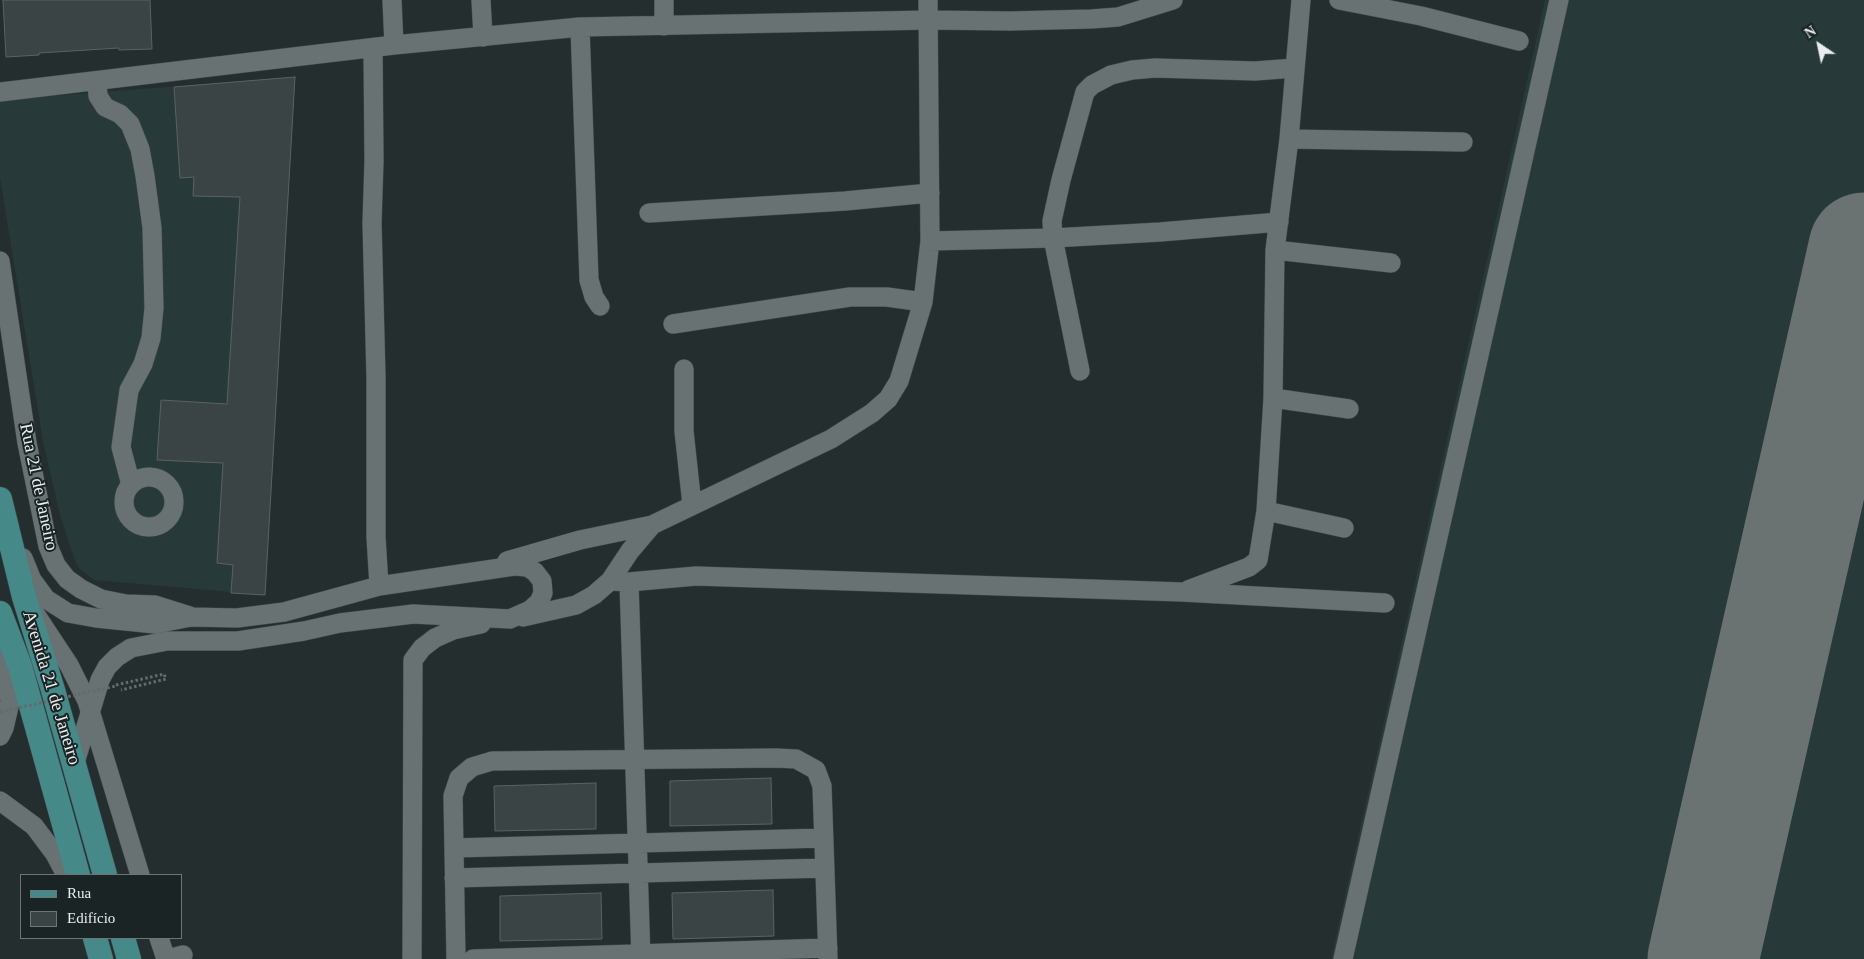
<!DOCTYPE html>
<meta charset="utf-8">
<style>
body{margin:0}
#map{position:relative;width:1864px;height:959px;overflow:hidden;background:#252e2e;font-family:"Times New Roman",serif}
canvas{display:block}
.legend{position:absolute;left:20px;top:874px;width:162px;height:65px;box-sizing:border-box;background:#1b2424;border:1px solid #6d7575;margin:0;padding:6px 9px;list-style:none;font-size:15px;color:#e8eeee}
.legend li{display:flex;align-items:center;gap:10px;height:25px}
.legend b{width:25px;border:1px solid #6d7575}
.north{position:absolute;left:1794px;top:20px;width:50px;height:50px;-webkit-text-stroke:4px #1b2424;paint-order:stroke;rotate:326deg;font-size:14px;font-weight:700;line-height:20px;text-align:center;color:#e8eeee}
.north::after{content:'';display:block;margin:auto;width:18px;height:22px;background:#e8eeee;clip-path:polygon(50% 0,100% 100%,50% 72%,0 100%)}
</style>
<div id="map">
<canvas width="1864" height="959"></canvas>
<ul class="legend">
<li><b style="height:6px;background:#458989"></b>Rua</li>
<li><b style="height:14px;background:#3b4444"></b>Edifício</li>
</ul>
<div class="north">N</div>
</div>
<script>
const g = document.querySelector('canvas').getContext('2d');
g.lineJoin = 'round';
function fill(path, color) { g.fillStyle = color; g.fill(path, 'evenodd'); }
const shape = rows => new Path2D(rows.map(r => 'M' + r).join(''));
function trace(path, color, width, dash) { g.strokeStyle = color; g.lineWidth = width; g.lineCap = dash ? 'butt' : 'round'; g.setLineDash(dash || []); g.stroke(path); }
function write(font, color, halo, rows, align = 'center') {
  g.font = font + ' "Times New Roman",serif'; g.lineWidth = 4; g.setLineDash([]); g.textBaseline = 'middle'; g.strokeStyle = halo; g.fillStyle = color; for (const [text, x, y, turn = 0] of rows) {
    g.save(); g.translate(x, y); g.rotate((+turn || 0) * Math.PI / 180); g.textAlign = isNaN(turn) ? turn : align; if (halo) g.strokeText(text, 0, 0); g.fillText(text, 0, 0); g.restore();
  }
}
const built = shape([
 [1545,0,1864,0,1864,959,1331,959],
 [295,77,265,595,94,580,78,567,70,547,59,511,43,441,0,178,0,100]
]);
const runway = shape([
 [1703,959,1864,248]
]);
const building = shape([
 [3,0,150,0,152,49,119,50,119,48,39,53,39,55,6,57,3,0],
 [295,77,265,595,231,593,233,565,217,563,223,463,157,460,161,400,227,404,240,197,193,196,194,177,180,178,174,87,295,77],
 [771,778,772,824,670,826,670,781,771,778],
 [596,783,596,829,495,831,494,786,596,783],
 [773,890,774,936,673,939,672,893,773,890],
 [601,893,602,939,500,941,500,896,601,893]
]);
const path = shape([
 [116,685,164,674,166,679,121,690]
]);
const minor = shape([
 [392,0,394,45],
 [481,0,483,37],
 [664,0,664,26],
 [1339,0,1421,16,1519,41],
 [580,27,589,280,594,297,600,306],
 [373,48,374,161,372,223,376,377,376,537,379,586],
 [97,81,98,96,105,107,120,114,130,124,140,149,145,176,152,228,154,308,151,338,143,364,129,390,121,447,131,485],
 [0,92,394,45,580,27,929,20,1010,21,1091,19,1118,17,1173,0],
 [1289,139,1463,142],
 [649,213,845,201,930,193],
 [930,241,1053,238,1160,232,1279,222],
 [1275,250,1391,263],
 [0,261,27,443,48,546,56,565,67,579,81,589,101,599,126,604,155,605,190,616],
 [673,324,850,297,887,297,923,302],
 [684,369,684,431,692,505],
 [1080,371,1053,238,1052,221,1061,180,1085,92,1092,85,1111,75,1132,70,1155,68,1255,71,1295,68],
 [1273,398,1349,409],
 '124 502a25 25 0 1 1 50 0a25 25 0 1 1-50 0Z',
 [1266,511,1344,528],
 [23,558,32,580,46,599,68,613,96,618,155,624,191,617,237,618,284,612,379,586,514,566,527,567,535,572,542,581,543,593,539,602,530,610,510,619,413,614,340,623,304,631,238,641,167,641,131,648,117,657,107,667,100,680,74,766],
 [507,561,580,540,652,525,831,439,872,413,888,399,899,381,923,302,930,241,928,0],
 [610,581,629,582,696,576,1182,592,1385,603],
 [629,582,641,959],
 [1188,590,1249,567,1258,560,1266,511,1273,398,1275,250,1289,139,1301,0],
 [34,612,69,665,87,701,140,875],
 [523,617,576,605,594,595,610,581,630,551,652,525],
 [0,637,6,668,10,702,4,728,0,736],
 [0,801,34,826,55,854,66,875],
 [454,848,824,838],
 [454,878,825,868],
 [159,938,166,959],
 [168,959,183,955],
 [412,959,413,660,422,648,435,638,453,630,481,624],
 [456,959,453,796,459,778,472,767,492,761,776,758,796,759,816,770,822,786,828,959],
 [473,959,828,948],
 [1343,959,1559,0]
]);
const major = shape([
 [0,499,24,597,53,690,105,875],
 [0,613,20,666,78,875],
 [95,938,101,959],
 [123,938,129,959]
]);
const pathBridge = shape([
 [0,712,116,686]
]);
const streetNames = [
 ["Rua 21 de Janeiro",38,487,78],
 ["Avenida 21 de Janeiro",51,688,73]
];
fill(built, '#283939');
trace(runway, '#6a7272', 111);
fill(building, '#3b4444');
trace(building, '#596363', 1);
trace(minor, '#424a4a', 20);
trace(major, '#424a4a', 25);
trace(path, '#636c6c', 3, [2.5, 2.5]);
trace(minor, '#687272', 19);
trace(major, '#458989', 24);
trace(pathBridge, '#636c6c', 3, [2.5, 2.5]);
write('18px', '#e8eeee', '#1b2424', streetNames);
</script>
